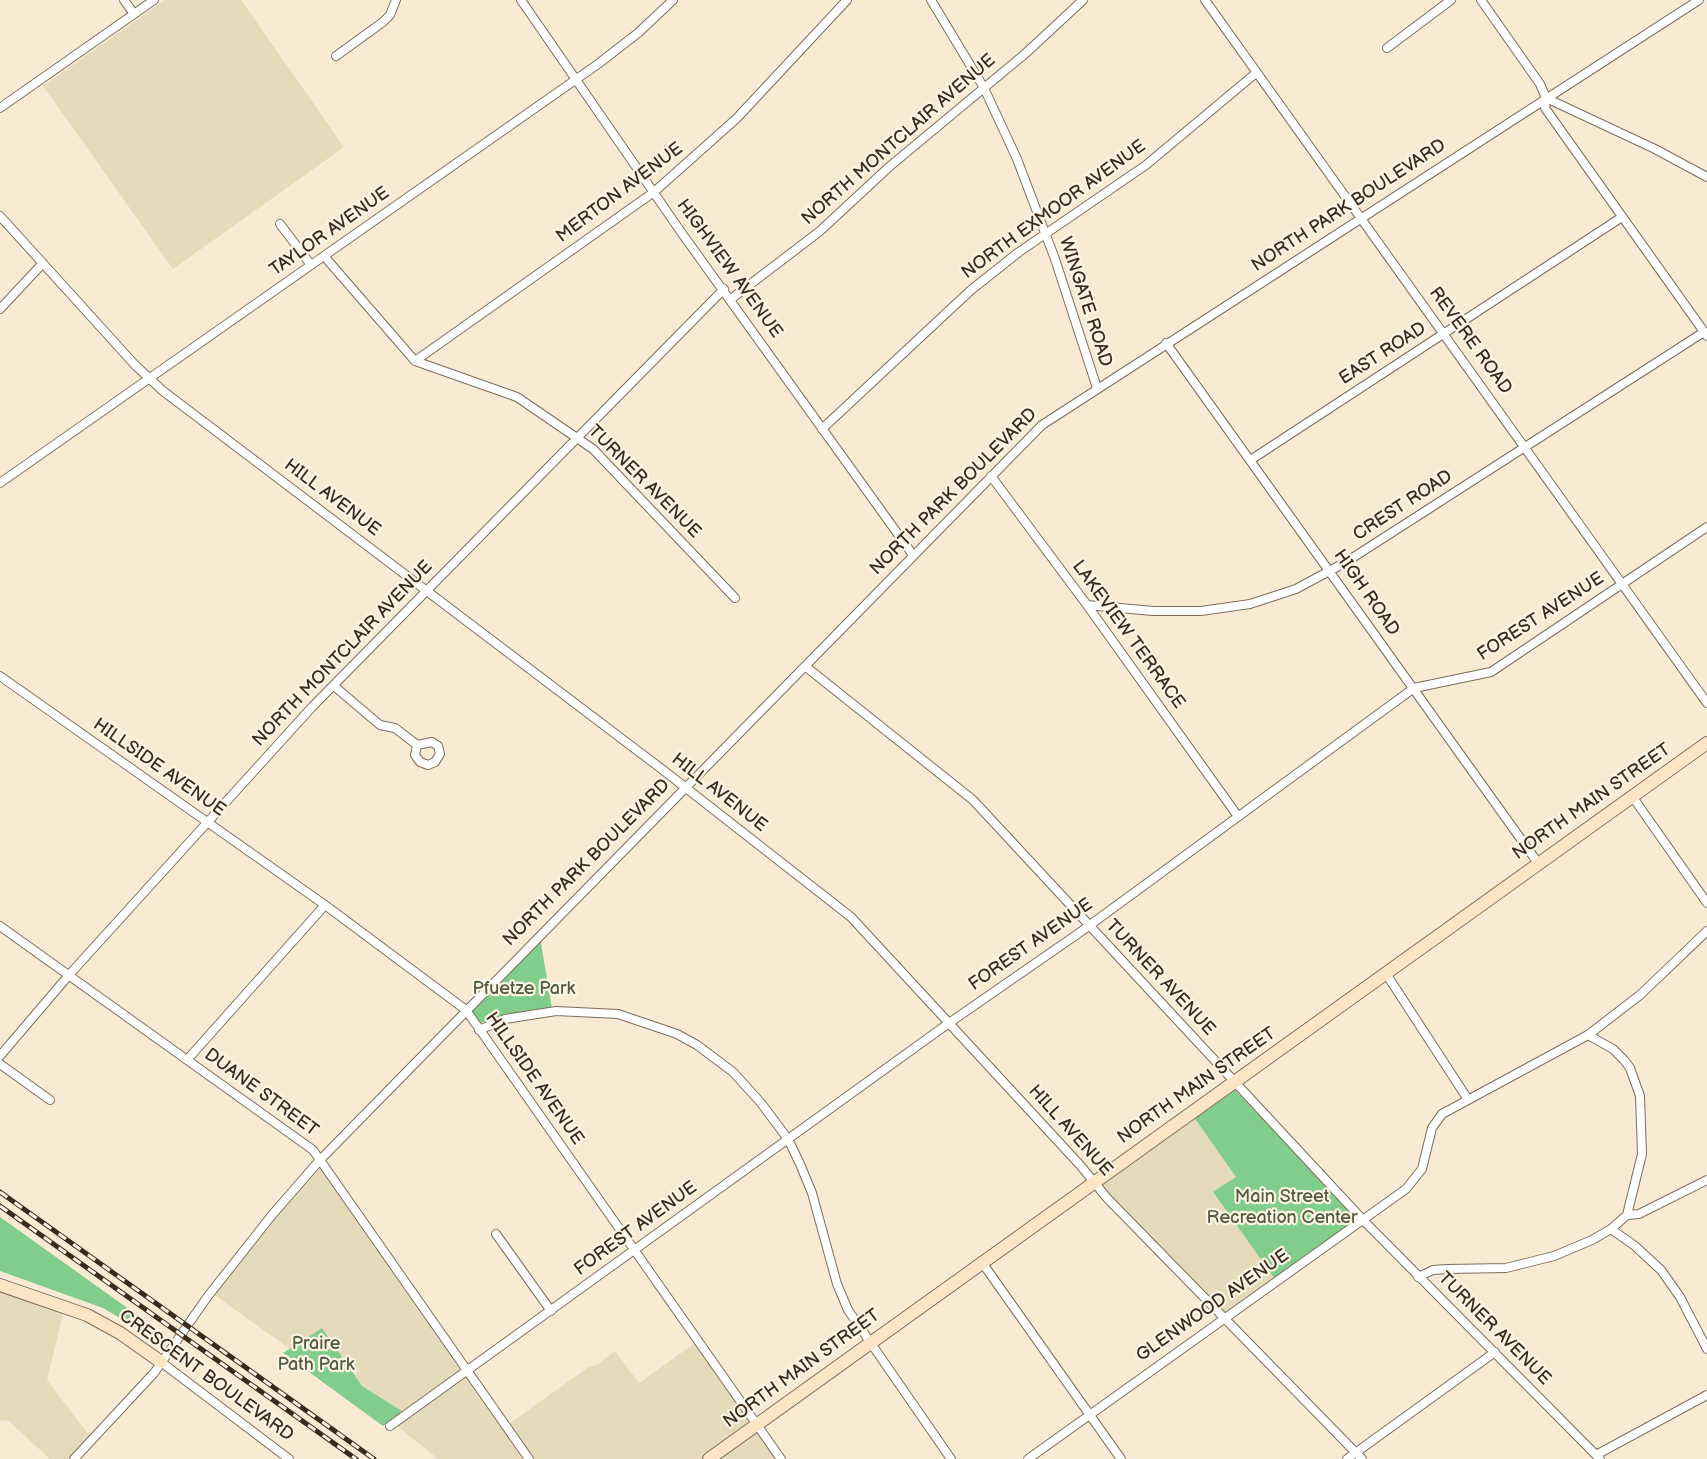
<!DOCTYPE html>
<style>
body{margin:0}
canvas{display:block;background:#f9ead4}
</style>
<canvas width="1707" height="1459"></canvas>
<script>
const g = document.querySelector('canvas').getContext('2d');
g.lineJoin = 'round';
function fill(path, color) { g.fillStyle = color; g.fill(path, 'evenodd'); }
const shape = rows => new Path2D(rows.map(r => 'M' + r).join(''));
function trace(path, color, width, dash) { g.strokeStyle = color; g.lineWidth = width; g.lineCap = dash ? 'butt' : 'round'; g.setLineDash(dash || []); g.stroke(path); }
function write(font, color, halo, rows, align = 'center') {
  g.font = font + ' "Balsamiq Sans",sans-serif'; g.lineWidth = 4.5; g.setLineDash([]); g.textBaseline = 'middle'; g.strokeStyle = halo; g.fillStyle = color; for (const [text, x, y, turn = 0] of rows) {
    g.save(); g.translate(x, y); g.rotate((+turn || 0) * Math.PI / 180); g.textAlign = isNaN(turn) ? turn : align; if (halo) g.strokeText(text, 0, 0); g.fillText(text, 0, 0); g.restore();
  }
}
const built = shape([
 [165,0,241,0,344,147,173,269,43,86],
 [1193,1116,1236,1177,1213,1193,1274,1278,1224,1314,1098,1182],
 [319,1165,465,1370,405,1413,362,1386,322,1328,290,1349,213,1294],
 [0,1288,64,1310,47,1380,91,1438,71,1459,50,1459,9,1421,0,1420],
 [695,1343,753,1424,704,1459,533,1459,509,1424,587,1368,598,1364,615,1351,639,1383],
 [468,1375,522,1459,438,1459,396,1425],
 [756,1429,777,1459,714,1459]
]);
const green = shape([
 [540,937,552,1009,480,1023,470,1008],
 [1233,1088,1358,1218,1274,1278,1213,1192,1236,1177,1193,1116],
 [0,1217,161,1332,155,1339,103,1308,0,1271],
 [322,1328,362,1386,405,1413,383,1426,283,1353]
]);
const street = shape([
 [124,0,134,14],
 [521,0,681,232,913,555],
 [931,0,984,88,1017,159,1055,259,1097,388],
 [1205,0,1707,703],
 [1481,0,1540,84,1546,98,1545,108,1707,336],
 [1387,48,1451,0],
 [336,56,383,22,390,15,396,0],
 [1546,98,1655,149,1707,177],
 [0,108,154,0],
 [0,216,135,365,163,391,663,770,851,917,1080,1165,1107,1198,1362,1459],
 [280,224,311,265],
 [324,256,415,361,517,397,593,449,735,598],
 [731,299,820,231,889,167,1026,53,1083,0],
 [0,309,43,263],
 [1166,343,1538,863],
 [415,361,654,192,737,118,847,0],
 [822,429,971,290,1019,252,1146,165,1256,73],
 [1252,459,1622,217],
 [991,476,1087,605,1237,815],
 [0,483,598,64,638,33,673,0],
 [1087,605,1153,611,1201,611,1250,604,1296,589,1346,562,1704,332],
 [805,666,973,800,1363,1220,1600,1459],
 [0,676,325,905,466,1010,781,1459],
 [334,686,380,725,395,728,417,745,415,755,420,762,428,765,435,762,440,754,438,746,432,742,417,745],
 [1632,796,1707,903],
 [0,926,313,1150,529,1459],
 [1385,972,1467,1098],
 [479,1030,505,1019,556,1011,618,1014,677,1034,697,1045,733,1072,761,1103,788,1139,800,1164,812,1193,837,1284,848,1310,951,1459],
 [1588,1035,1613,1049,1624,1060,1630,1068,1640,1096,1642,1154,1627,1215],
 [0,1056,69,975,312,707,724,289],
 [187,1060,325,905],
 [0,1064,50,1100],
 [1611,1229,1635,1246,1661,1270,1680,1297,1707,1349],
 [496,1234,551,1311],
 [981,1261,1121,1459],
 [1418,1277,1433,1270,1447,1269,1506,1268,1554,1256,1592,1240,1611,1229,1627,1215,1639,1214,1707,1180],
 [161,1362,289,1459],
 [390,1426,949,1023,1079,933,1414,688,1491,672,1707,527],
 [1596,1455,1707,1395],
 [74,1459,154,1373,208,1296,272,1215,319,1161,1042,425,1699,0],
 [1028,1459,1406,1189,1422,1169,1432,1128,1442,1114,1588,1035,1640,995,1707,931],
 [1347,1459,1495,1352]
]);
const secondary = shape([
 [0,1285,87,1315,120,1333,161,1362],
 [709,1459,1707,743]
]);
const rail = shape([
 [0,1192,374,1459],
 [0,1206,356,1459]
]);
const streetNames = [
 ["NORTH MONTCLAIR AVENUE",899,140,-41],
 ["MERTON AVENUE",620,193,-37],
 ["NORTH PARK BOULEVARD",1349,206,-33],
 ["NORTH EXMOOR AVENUE",1054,210,-36],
 ["TAYLOR AVENUE",330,232,-35],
 ["HIGHVIEW AVENUE",729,269,54],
 ["WINGATE ROAD",1085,302,72],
 ["REVERE ROAD",1470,341,54],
 ["EAST ROAD",1383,354,-33],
 ["TURNER AVENUE",644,482,45],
 ["NORTH PARK BOULEVARD",954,492,-45],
 ["HILL AVENUE",332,498,37],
 ["CREST ROAD",1403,506,-33],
 ["HIGH ROAD",1366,593,55],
 ["FOREST AVENUE",1541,617,-33],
 ["LAKEVIEW TERRACE",1128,635,54],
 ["NORTH MONTCLAIR AVENUE",343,654,-46],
 ["HILLSIDE AVENUE",159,768,35],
 ["HILL AVENUE",719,793,38],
 ["NORTH MAIN STREET",1592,802,-35],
 ["NORTH PARK BOULEVARD",587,863,-45],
 ["FOREST AVENUE",1031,945,-35],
 ["TURNER AVENUE",1160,978,47],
 ["HILLSIDE AVENUE",534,1079,55],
 ["NORTH MAIN STREET",1197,1086,-35],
 ["DUANE STREET",261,1093,36],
 ["HILL AVENUE",1070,1131,48],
 ["FOREST AVENUE",636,1229,-36],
 ["GLENWOOD AVENUE",1213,1306,-35],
 ["TURNER AVENUE",1494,1329,45],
 ["NORTH MAIN STREET",802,1369,-36],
 ["CRESCENT BOULEVARD",206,1376,36]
];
const parkNames = [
 ["Pfuetze Park",524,989],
 ["Main Street",1282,1197],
 ["Recreation Center",1282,1218],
 ["Praire",316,1344],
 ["Path Park",316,1365]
];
fill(built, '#e5daba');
fill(green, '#81cd8b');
trace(street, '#7e6d5e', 10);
trace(secondary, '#7e6d5e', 14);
trace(street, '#fff', 8);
trace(secondary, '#fce5c4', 12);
trace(rail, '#3b2a1e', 5);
trace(rail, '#fcf5e5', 3, [9]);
write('18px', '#3b2a1e', '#fcf5e5', streetNames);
write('18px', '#505b3f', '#fcf5e5', parkNames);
</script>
